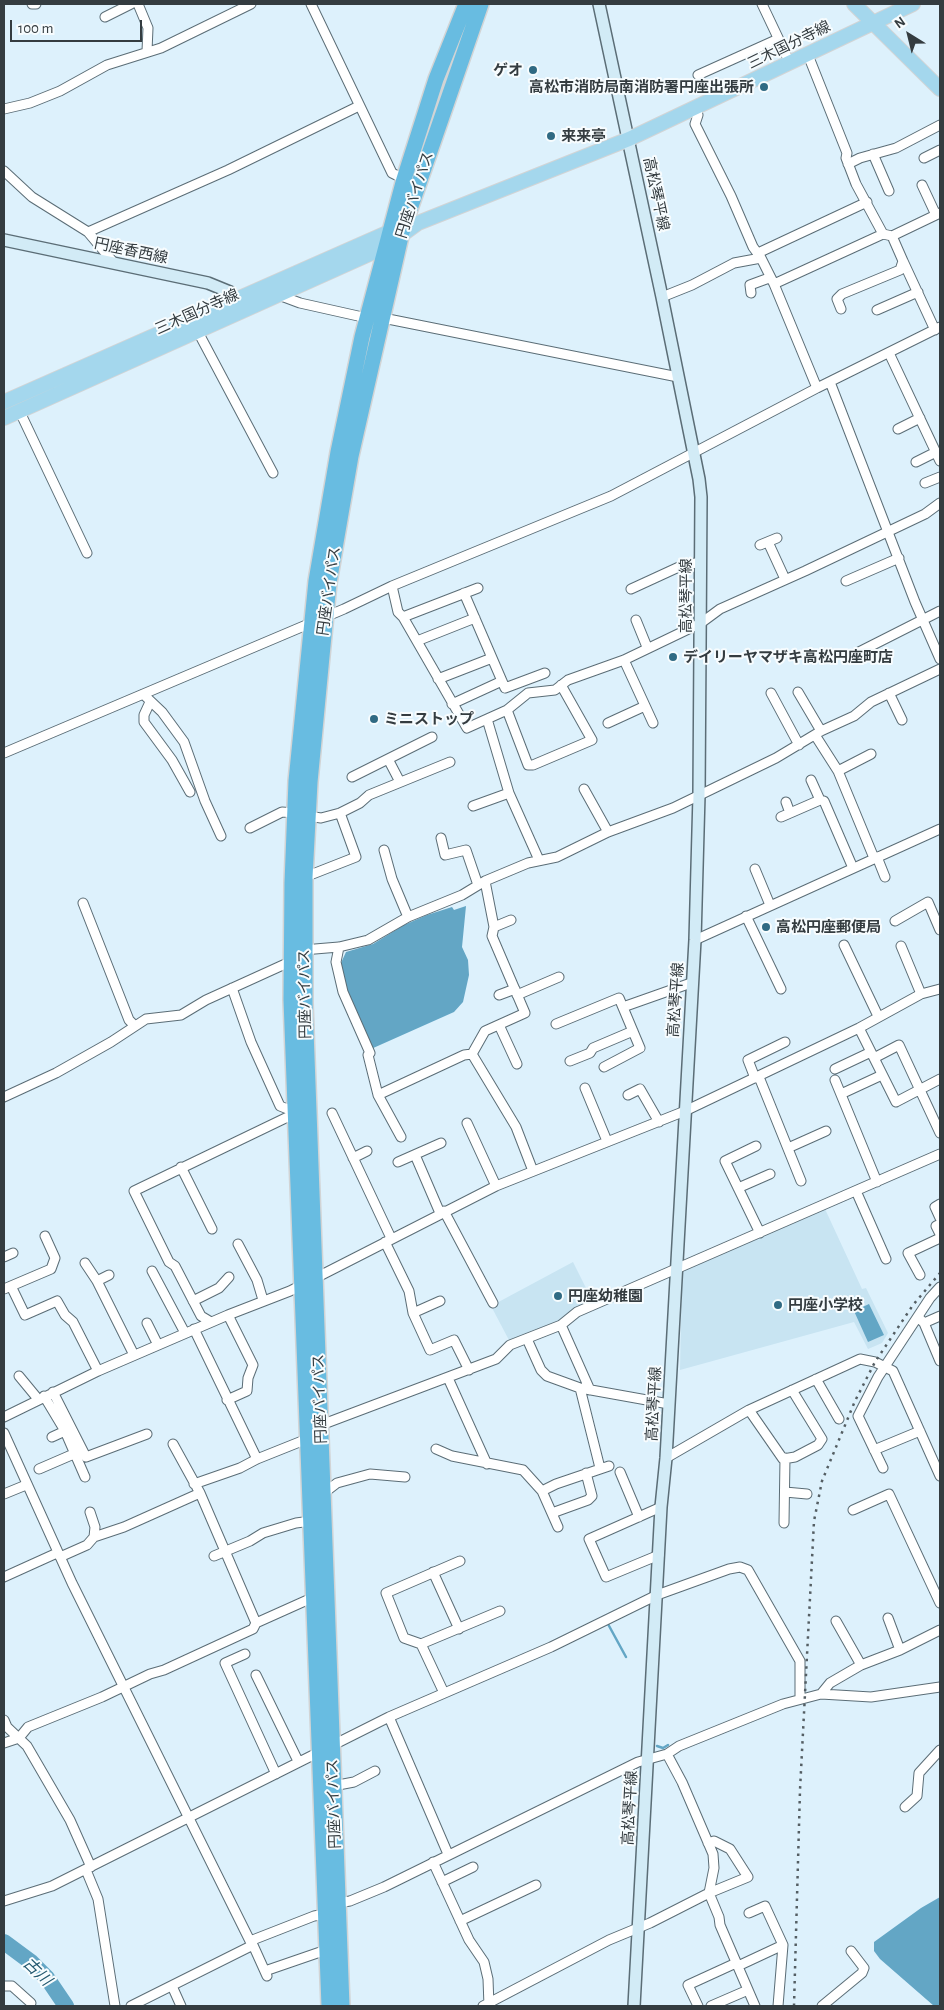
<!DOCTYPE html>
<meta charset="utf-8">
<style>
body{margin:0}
#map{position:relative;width:944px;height:2010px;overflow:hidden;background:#ddf1fc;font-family:"Alegreya Sans",sans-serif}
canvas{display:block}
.frame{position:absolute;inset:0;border:5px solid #343c40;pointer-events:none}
.north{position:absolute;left:884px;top:10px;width:50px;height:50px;-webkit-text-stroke:4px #f7fcfe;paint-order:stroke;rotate:324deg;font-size:14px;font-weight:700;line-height:20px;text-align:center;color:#343c40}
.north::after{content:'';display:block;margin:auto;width:18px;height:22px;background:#343c40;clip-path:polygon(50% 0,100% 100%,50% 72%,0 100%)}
.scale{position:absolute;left:10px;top:20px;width:132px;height:22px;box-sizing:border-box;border:2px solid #343c40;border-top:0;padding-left:6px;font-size:15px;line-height:18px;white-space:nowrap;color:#343c40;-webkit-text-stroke:4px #f7fcfe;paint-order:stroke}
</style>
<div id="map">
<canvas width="944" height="2010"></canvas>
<div class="frame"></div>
<div class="north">N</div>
<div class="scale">100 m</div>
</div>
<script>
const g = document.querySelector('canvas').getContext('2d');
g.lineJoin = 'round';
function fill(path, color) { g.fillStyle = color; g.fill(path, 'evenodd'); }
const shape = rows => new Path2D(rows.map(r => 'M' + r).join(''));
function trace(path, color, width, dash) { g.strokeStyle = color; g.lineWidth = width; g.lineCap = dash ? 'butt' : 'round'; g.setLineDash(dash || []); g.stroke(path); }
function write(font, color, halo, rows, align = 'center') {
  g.font = font + ' "Alegreya Sans","Noto Sans JP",sans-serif'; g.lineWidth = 4; g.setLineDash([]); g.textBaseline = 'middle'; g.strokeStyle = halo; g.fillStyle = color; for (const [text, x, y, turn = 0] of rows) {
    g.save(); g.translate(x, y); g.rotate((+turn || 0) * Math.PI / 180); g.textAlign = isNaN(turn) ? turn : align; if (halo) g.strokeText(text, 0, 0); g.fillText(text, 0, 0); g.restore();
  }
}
const built = shape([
 [825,1209,862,1289,866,1288,888,1333,882,1343,868,1349,854,1322,680,1370,682,1274,686,1269],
 [573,1262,593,1302,559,1323,510,1342,491,1306]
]);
const water = shape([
 [466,906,462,947,468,960,469,975,463,1002,454,1012,371,1049,348,998,341,963,346,952,373,944,404,925,427,915,452,907,454,910],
 [869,1304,884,1335,868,1342,854,1311],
 [940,1897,940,2006,934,2006,880,1959,874,1951,874,1942,921,1908]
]);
const stream = shape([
 [608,1624,626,1657],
 [657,1746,663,1748,668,1745]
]);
const river = shape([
 [4,1942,31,1962,47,1978,66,2006]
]);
const street = shape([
 [32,4,36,4],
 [138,4,148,28,147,51],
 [311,4,392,173,404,179],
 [762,4,790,63],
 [105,17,131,4],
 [808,55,847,153,846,158,856,184,883,234],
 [698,75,778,39],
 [696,108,698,115,695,124,731,196,753,247,761,258,774,284,817,388],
 [4,109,30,103,60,91,107,65,161,48,251,4],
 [873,154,889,191],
 [924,158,940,150],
 [848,164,860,158,896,148,940,125],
 [4,171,32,197,88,232,114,263],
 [922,185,936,215],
 [88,232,228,170,359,106],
 [758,253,867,202],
 [903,261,935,330],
 [774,284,883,234,892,236,940,213],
 [751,293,750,285,769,278],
 [276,294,300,303,367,318],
 [662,297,692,285,734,263,761,258],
 [841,309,837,299,842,294,900,270,903,261,892,236],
 [877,310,918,292],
 [383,318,678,377],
 [197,330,273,473],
 [889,353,940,461],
 [830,382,915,602,940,659],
 [19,410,87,553],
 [898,429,920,418],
 [916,462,936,452],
 [925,483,940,477],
 [768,542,785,579],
 [760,545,777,538],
 [846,581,899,558],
 [392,586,398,612,403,617,467,728,507,710,528,693,555,690,568,680,624,660,701,623,720,609,805,571,925,514,940,503],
 [631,589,681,566,701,562],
 [464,593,505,688,545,673],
 [403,617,478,588],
 [636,620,647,647],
 [417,641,475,618],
 [857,653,940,611],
 [624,660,653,723],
 [438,679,492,658],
 [798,692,821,731],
 [771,693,799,745],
 [889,693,902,720],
 [143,694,162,712,184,742,205,801,221,836],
 [150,702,144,715,144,722,172,760,190,792],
 [452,704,502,681],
 [507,710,528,765,533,765,592,740,561,685],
 [487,719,509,793,539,860],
 [608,723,645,706],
 [815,735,838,771,874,858],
 [4,753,344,609,392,586,611,496,817,388,940,327],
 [388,759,400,782],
 [838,771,871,754],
 [352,777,432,737],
 [811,780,820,800],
 [584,789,608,832],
 [786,802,790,813],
 [473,806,509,793],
 [308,816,321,818,340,813,360,803,369,795,450,762],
 [781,817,820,800,824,801,853,868],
 [250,828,282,812,295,813],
 [441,838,445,855,466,850,478,885],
 [384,850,392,879,408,917],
 [877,857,885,877],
 [755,869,770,905],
 [305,877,356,857,340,813],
 [83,903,129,1020,134,1025],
 [746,916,781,989],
 [895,921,928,902,940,930],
 [494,927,511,920],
 [695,940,940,829],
 [844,945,878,1016],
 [901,946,921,994],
 [339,947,336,962,343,992,370,1053,368,1055,378,1095,401,1137],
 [303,950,339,947,368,940,408,917,462,895,485,881,528,863,557,857,608,832,673,808,776,758,821,731,854,716,871,702,940,669],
 [232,988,251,1042,280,1106,295,1112],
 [499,995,515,989],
 [517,995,559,977],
 [623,1007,691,983],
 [556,1024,619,998,640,1048,604,1067],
 [499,1025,517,1064],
 [859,1028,896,1102,940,1079],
 [472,1054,516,1127,533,1171],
 [874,1058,899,1045,940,1133],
 [570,1061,590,1053,593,1048,633,1031],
 [835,1069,871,1052],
 [759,1077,801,1181],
 [755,1078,748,1060,785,1042],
 [835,1080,877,1182],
 [585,1088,607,1141],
 [841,1094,882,1075],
 [378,1095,464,1055,472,1054,485,1031,525,1013,492,936,494,927,485,881],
 [628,1095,640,1089,659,1122],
 [4,1097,56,1073,111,1042,146,1019,181,1015,206,1000,294,960],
 [332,1113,391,1238],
 [467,1123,496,1186],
 [756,1146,725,1161,760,1233],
 [788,1148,826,1131],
 [415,1155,440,1213],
 [353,1158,367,1151],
 [398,1162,441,1143],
 [181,1167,212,1229],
 [738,1188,770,1174],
 [856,1191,886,1259],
 [940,1204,935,1207,940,1218],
 [444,1211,493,1303],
 [940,1224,936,1226,940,1234],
 [385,1242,409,1291,413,1313,430,1350,454,1340,469,1370],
 [238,1244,257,1280,263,1300],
 [4,1257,13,1253],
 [85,1263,97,1281,134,1355],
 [152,1271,185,1333],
 [920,1275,908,1253,940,1238],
 [97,1281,109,1275],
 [11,1286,25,1315,57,1301,65,1315,73,1322,98,1371],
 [4,1289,51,1269,55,1258,45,1236],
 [193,1301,219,1288,229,1277],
 [413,1313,440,1301],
 [920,1319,924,1323,940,1316],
 [211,1322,201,1316,175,1266,169,1262,134,1191,298,1112],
 [147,1323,158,1345],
 [924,1323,940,1361],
 [561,1325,590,1390],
 [194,1329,257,1459],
 [527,1339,541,1370,547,1376,580,1388,669,1404],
 [19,1376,38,1399],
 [448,1378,487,1464],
 [816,1379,839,1419],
 [580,1388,600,1468],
 [53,1392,86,1457,147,1434],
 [44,1396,65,1431,85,1477],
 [227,1400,247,1391,248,1378,253,1365,228,1315],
 [749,1410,783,1459,795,1457,818,1445,822,1439,792,1390],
 [4,1417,98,1371,228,1315,290,1291,496,1186,685,1111,859,1028,921,994,940,989],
 [321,1425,496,1359,510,1345,561,1325,577,1312,940,1154],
 [4,1433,72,1583,250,1941],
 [52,1437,65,1431],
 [173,1444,200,1493,256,1623],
 [436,1449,452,1456,523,1470,542,1491,558,1527],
 [874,1450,920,1431],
 [666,1458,749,1410,860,1359,875,1362,893,1371,940,1476],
 [883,1468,858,1416,878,1377,930,1298,940,1287],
 [39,1469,76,1453],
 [620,1472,639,1517],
 [194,1484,240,1468,257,1459,307,1439],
 [542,1491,556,1484,609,1466],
 [785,1492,807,1494],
 [324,1493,337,1483,370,1474,405,1477],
 [4,1494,26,1485],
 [853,1510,889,1494,940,1603],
 [90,1512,95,1527,94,1537],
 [552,1513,588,1500,592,1496,586,1473],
 [784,1523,785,1458],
 [659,1555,606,1577,589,1539,661,1507],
 [214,1556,250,1541,263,1533,296,1523,311,1521],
 [60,1557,87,1545,94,1537,124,1527,200,1493],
 [433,1572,459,1629],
 [4,1577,57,1553],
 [888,1618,900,1650],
 [836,1621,861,1665],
 [421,1644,500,1611],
 [245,1654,225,1663,276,1774],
 [256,1675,298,1761],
 [444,1693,421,1644,404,1638,386,1593,460,1561],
 [821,1694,830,1683,861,1665,900,1650,940,1630],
 [389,1717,448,1854],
 [4,1720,7,1727,27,1746,70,1820,91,1867],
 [4,1743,19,1738,28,1727,102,1697,150,1674,164,1670,253,1629,256,1623,314,1597],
 [667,1754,682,1782,713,1854,714,1868,709,1893,719,1917,720,1925,755,2006],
 [333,1786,354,1782,375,1771],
 [905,1807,917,1796,919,1773,940,1750],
 [433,1862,469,1940,484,1962,488,1979,489,2006],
 [86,1870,98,1899,115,2006],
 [442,1882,473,1867],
 [4,1901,52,1886,389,1717,551,1647,657,1595,729,1569,740,1567,748,1570,800,1661,800,1698],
 [338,1903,350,1901,384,1887,638,1762,667,1754,679,1746,783,1704,821,1694,871,1697,940,1687],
 [749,1913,765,1906,783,1945,778,2006],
 [460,1921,536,1885],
 [253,1945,267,1976],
 [738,1966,783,1945],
 [265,1971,326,1950],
 [4,1986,12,1986,31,2003],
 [172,1986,181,2006],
 [131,2006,253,1945,250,1941,314,1916,325,1914],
 [483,2006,609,1940,650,1923,709,1893,748,1877,730,1849,714,1841,708,1843],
 [698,2006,688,1985,736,1963],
 [711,2006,748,1990],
 [822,2006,862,1973,864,1968,851,1951]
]);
const secondary = shape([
 [599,4,662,297,699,479,701,497,699,795,695,940,666,1458,661,1507,634,2006],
 [4,240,208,283,230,292,239,306]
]);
const primary = shape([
 [854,4,940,89],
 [4,402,389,232,399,232],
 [4,418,385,247,418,223,629,139,913,4]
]);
const highway = shape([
 [329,2006,291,1000,292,883,296,781,316,581,338,452,362,337,404,179,436,79,466,4],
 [342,2006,305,1003,305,877,310,782,329,583,351,456,402,232,481,4]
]);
const rail = shape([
 [794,2006,800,1790,814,1521,822,1481,855,1401,875,1362,913,1305,940,1273]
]);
const markers = [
 [533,70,5,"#306a83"],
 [764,87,5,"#306a83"],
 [551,136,5,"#306a83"],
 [673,657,5,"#306a83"],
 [374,719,5,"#306a83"],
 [766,927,5,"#306a83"],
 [558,1296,5,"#306a83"],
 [778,1305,5,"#306a83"]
];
const streetNames = [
 ["三木国分寺線",789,45,-26],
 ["高松琴平線",656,194,78],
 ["円座バイパス",415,195,-72],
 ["円座香西線",131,251,12],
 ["三木国分寺線",197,312,-24],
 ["円座バイパス",329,591,-82],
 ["高松琴平線",686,596,-90],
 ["円座バイパス",305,994,-91],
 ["高松琴平線",676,1000,-86],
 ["円座バイパス",320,1399,-92],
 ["高松琴平線",654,1404,-87],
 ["円座バイパス",334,1804,-92],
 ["高松琴平線",630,1808,-87]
];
const poiNames = [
 ["ゲオ",523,70,"right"],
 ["高松市消防局南消防署円座出張所",754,87,"right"],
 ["来来亭",561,136],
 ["デイリーヤマザキ高松円座町店",683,657],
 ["ミニストップ",384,719],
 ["高松円座郵便局",776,927],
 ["円座幼稚園",568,1296],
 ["円座小学校",788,1305]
];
const waterNames = [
 ["古川",37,1972,44]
];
fill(built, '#c8e4f2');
fill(water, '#63a6c5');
trace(stream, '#63a6c5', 2.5);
trace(river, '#63a6c5', 16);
trace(street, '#5b6d76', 11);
trace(secondary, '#5b6d76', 14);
trace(primary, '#d2d4d5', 16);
trace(highway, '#d2d4d5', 18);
trace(street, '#fff', 9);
trace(secondary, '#d2ebf6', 11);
trace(primary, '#a4d7ed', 14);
trace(highway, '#68bce1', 15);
trace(rail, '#545e63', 2.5, [2.5, 5]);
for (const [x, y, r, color] of markers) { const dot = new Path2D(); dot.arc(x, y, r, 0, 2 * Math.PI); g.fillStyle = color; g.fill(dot); trace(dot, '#f7fcfe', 2); }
write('15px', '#343c40', '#f7fcfe', streetNames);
write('bold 15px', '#343c40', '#f7fcfe', poiNames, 'left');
write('italic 16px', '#23586f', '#f7fcfe', waterNames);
</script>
